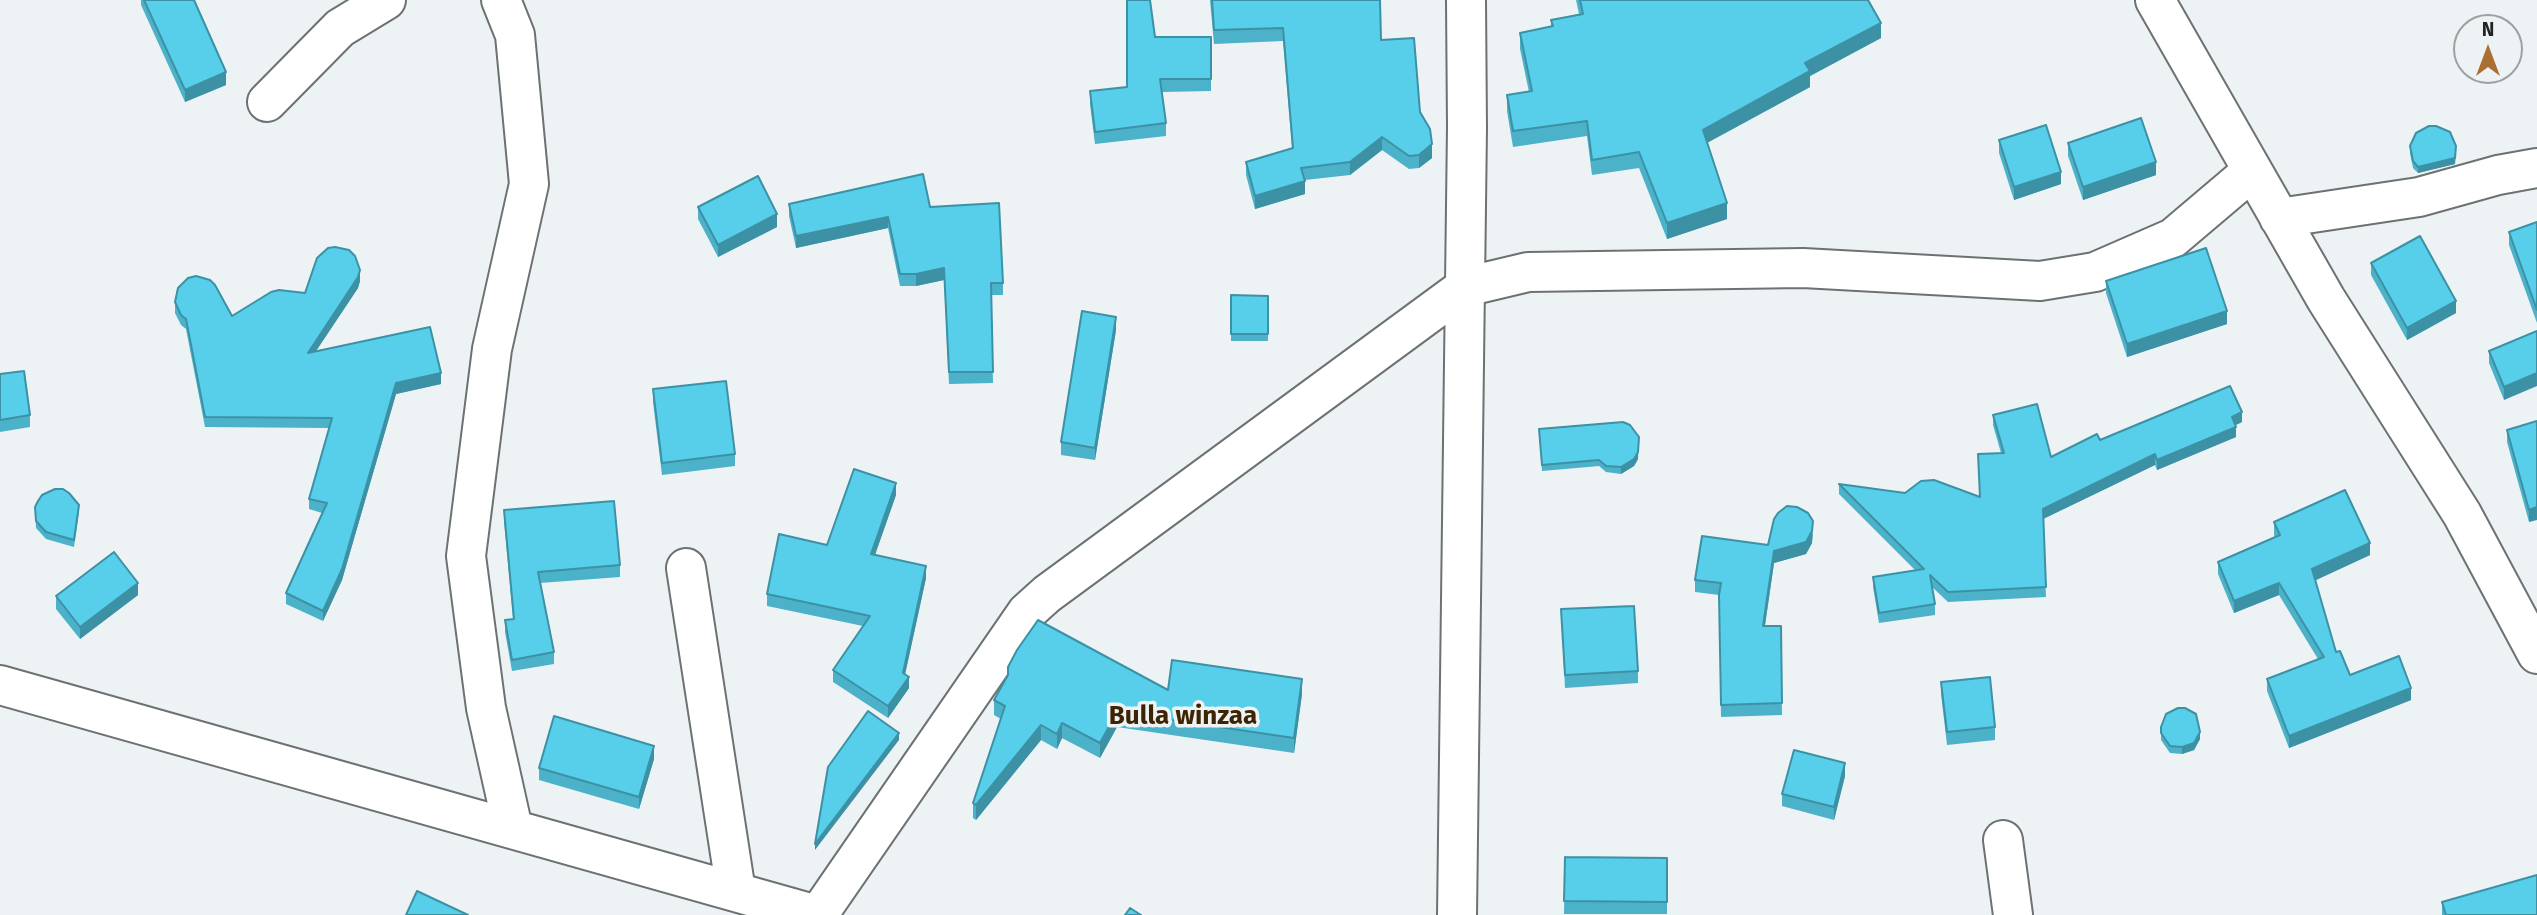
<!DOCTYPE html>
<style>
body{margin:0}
#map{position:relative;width:2537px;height:915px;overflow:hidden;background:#edf2f4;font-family:"Fira Sans",sans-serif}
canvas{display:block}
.north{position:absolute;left:2453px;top:14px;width:70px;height:70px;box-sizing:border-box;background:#edf2f4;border:2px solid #9ca0a1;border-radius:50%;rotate:0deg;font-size:19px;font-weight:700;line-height:28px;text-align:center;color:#222425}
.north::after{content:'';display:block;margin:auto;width:24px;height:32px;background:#ab7031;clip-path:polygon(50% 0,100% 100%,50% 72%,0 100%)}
</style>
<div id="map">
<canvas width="2537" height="915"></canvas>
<div class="north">N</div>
</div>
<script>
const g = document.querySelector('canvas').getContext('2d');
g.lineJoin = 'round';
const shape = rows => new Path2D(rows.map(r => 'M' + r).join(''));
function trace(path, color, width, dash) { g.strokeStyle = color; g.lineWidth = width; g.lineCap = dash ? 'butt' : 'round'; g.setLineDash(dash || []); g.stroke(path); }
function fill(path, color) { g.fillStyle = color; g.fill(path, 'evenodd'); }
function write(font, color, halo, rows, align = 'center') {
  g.font = font + ' "Fira Sans",sans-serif'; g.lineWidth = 7; g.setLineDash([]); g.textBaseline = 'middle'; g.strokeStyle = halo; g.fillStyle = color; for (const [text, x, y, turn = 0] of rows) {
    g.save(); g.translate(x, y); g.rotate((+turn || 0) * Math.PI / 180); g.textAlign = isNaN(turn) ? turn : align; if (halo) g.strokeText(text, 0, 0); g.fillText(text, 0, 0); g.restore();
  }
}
const minor = shape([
 [501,0,515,35,529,184,492,349,466,556,486,708,513,829],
 [2155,0,2326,299,2462,514,2537,654],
 [267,102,340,28,386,0],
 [2279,218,2419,197,2498,175,2537,168],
 [686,568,736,892],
 [0,685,817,915],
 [2003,840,2013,915],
 [818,915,1027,612,1047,594,1465,287,1528,272,1803,268,2040,281,2095,272,2173,238,2252,171],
 [1457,915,1467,127,1466,0]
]);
const wall = shape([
 [141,0,194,0,226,85,185,102,141,5],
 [1210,0,1380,0,1381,40,1420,112,1432,158,1419,168,1409,169,1382,150,1350,175,1305,180,1305,194,1255,209,1246,175,1246,162,1292,148,1283,41,1214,44],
 [1576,0,1868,0,1881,38,1810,76,1810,87,1707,143,1727,219,1667,239,1639,168,1592,175,1587,136,1513,147,1507,111,1507,95,1529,92,1520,49,1520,33,1551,27,1551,20,1579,14],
 [1155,37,1211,37,1211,91,1162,92,1166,123,1166,136,1095,144,1090,104,1090,91,1127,87],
 [1999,140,2061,184,2014,200,1999,153],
 [2068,143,2156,175,2083,200,2068,156],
 [2410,146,2456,152,2455,164,2418,173,2413,168,2410,153],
 [789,204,930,207,1003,283,1003,295,991,295,993,383,949,384,944,280,916,286,900,286,888,228,796,248,789,216],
 [698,207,777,227,718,257,698,219],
 [2537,222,2537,323,2509,245,2509,232],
 [2371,263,2456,313,2407,340,2371,275],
 [360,281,358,288,316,351,441,384,396,394,342,580,323,621,286,604,286,593,322,513,309,509,309,499,329,428,205,427,186,329,181,325,175,313,175,302,232,316,305,293],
 [2106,281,2227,324,2127,357,2106,293],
 [1231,295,1268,296,1268,341,1231,341],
 [1116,330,1095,460,1061,455,1061,442],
 [2537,331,2504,400,2489,363,2489,351],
 [0,374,30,415,30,427,0,432],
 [653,389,735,454,735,466,662,475,653,402],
 [1993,415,2051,457,2100,440,2242,422,2235,425,2236,437,2157,470,2155,465,2043,519,2046,597,1948,602,1932,587,1935,604,1935,615,1879,623,1873,587,1873,577,1915,570,1839,494,1839,484,1905,493,1980,497,2001,453,1993,425],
 [2537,421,2529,522,2507,442,2507,430],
 [1539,429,1638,459,1634,466,1621,474,1606,472,1599,466,1542,471],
 [896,495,875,555,926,578,905,674,909,688,888,718,833,682,833,670,863,626,767,606,767,594,827,545],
 [35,507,79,512,74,547,46,539,36,528],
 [504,510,620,565,620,577,540,583,554,652,554,664,512,671,505,632,505,620,513,619,504,521],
 [2274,522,2370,555,2315,580,2336,652,2350,675,2411,700,2289,748,2267,691,2267,679,2318,659,2279,595,2234,613,2218,574,2218,562,2275,537,2274,535],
 [1813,533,1812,543,1806,554,1774,563,1765,626,1781,626,1782,715,1721,717,1719,595,1695,592,1695,580,1768,545],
 [138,595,80,639,56,609,56,596],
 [1561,609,1638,671,1638,683,1565,688],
 [1941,682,1995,727,1995,740,1947,745,1941,694],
 [1168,690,1302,694,1294,753,1117,727,1100,758,1062,738,1057,749,1041,740,976,820,973,818,973,803,1001,719,994,715,994,700],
 [2161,727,2200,739,2194,750,2182,754,2170,753,2161,740],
 [654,759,639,809,539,780,539,768],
 [1845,776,1834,820,1782,806,1782,794],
 [1565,857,1667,858,1667,914,1564,914],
 [2442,902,2537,915,2442,915]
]);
const shadedWall = shape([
 [1881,23,1881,38,1810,76,1810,87,1703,145,1703,130,1805,63],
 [226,72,226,85,185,102,185,90],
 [1382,137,1382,150,1350,175,1350,162],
 [1432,144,1432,158,1419,168,1419,155],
 [2456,146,2455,164,2418,173,2418,167],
 [2156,162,2156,175,2083,200,2083,187],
 [2061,172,2061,184,2014,200,2014,187],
 [1305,181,1305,194,1255,209,1255,196],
 [1727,203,1727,219,1667,239,1667,223],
 [777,214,777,227,718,257,718,245],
 [888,217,888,228,796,248,796,236],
 [944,268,944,280,916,286,916,274],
 [360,270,360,281,358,288,308,363,308,353],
 [2456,301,2456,313,2407,340,2407,328],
 [2227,311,2227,324,2127,357,2127,344],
 [1116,317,1116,330,1095,460,1095,448],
 [441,373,441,384,396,394,342,580,323,621,323,611,396,383],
 [2537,373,2537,386,2504,400,2504,387],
 [2242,412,2242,422,2232,427,2232,417],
 [2236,427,2236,437,2157,470,2157,460],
 [1639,437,1638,459,1634,466,1621,474,1621,467],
 [2155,454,2155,465,2043,519,2043,509],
 [896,483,896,495,871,566,871,554],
 [2537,507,2537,520,2529,522,2529,510],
 [1813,521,1812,543,1806,554,1774,563,1763,638,1763,626,1774,551],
 [2370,543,2370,555,2312,582,2312,569],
 [926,566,926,578,903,684,903,673],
 [138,583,138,595,80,639,80,627],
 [2279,583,2279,595,2234,613,2234,601],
 [909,677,909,688,888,718,888,706],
 [1302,679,1302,694,1294,753,1294,738],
 [2411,688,2411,700,2289,748,2289,736],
 [1117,712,1117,727,1100,758,1100,743],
 [1062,723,1062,738,1057,749,1057,734],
 [1041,725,1041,740,976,820,976,805],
 [2200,732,2200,739,2194,750,2182,754,2182,747],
 [899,733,899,740,815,850,815,844],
 [654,746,654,759,639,809,639,797],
 [1845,763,1845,776,1834,820,1834,807]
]);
const building = shape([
 [144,0,194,0,226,72,185,90,144,0],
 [1127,0,1150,0,1155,37,1211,37,1211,79,1160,79,1166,123,1095,132,1090,91,1127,87,1127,0],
 [1212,0,1380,0,1381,40,1414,38,1420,112,1430,129,1432,144,1419,155,1409,156,1382,137,1350,162,1301,168,1305,181,1255,196,1246,162,1293,148,1283,28,1214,30,1212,0],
 [1580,0,1868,0,1881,23,1805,63,1810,71,1703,130,1727,203,1667,223,1639,152,1592,160,1587,121,1513,131,1507,95,1532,91,1520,33,1553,26,1551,20,1583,14,1580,0],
 [2141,118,2156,162,2083,187,2068,143,2141,118],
 [2046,125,2061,172,2014,187,1999,140,2046,125],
 [2429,126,2436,126,2450,132,2456,146,2455,158,2418,167,2413,161,2410,146,2416,133,2429,126],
 [923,174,930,207,999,203,1003,283,991,283,993,372,949,372,944,268,916,274,900,274,888,217,796,236,789,204,923,174],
 [758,176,777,214,718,245,698,207,758,176],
 [2537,222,2537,310,2509,232,2537,222],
 [2420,236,2456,301,2407,328,2371,263,2420,236],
 [335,247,349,250,355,256,360,270,358,277,308,353,430,327,441,373,396,383,342,569,323,611,286,593,327,503,309,499,332,418,205,417,186,319,181,315,175,302,178,288,188,278,196,276,210,280,215,285,232,316,271,292,279,290,305,293,317,258,328,248,335,247],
 [2206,248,2227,311,2127,344,2106,281,2206,248],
 [1231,295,1268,296,1268,334,1231,334,1231,295],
 [1082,311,1116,317,1095,448,1061,442,1082,311],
 [2537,331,2537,373,2504,387,2489,351,2537,331],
 [24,371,30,415,0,420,0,374,24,371],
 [726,381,735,454,662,463,653,389,726,381],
 [2230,386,2242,412,2232,417,2236,427,2157,460,2155,454,2043,509,2046,587,1948,592,1930,575,1935,604,1879,613,1873,577,1924,569,1839,484,1905,493,1921,481,1934,480,1980,497,1978,454,2004,453,1993,415,2037,404,2051,457,2097,434,2100,440,2230,386],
 [2537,421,2537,507,2529,510,2507,430,2537,421],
 [1623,422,1630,425,1639,437,1638,452,1634,459,1621,467,1606,466,1599,460,1542,465,1539,429,1623,422],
 [854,469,896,483,871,554,926,566,903,673,909,677,888,706,833,670,870,616,767,594,779,534,827,545,854,469],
 [55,489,63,489,69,493,79,505,74,540,46,532,36,521,35,507,38,501,42,495,55,489],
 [2345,490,2370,543,2312,569,2336,652,2340,651,2350,675,2399,656,2411,688,2289,736,2267,679,2324,657,2279,583,2234,601,2218,562,2280,535,2274,522,2345,490],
 [614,501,620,565,538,572,554,652,512,660,505,620,514,619,504,510,614,501],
 [1787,506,1797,507,1808,513,1813,521,1812,531,1806,542,1774,551,1763,626,1781,626,1782,703,1721,705,1719,595,1721,583,1695,580,1702,536,1768,545,1774,519,1778,513,1787,506],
 [114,552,138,583,80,627,56,596,114,552],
 [1634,606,1638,671,1565,675,1561,609,1634,606],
 [1038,620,1168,690,1172,660,1302,679,1294,738,1117,712,1100,743,1062,723,1057,734,1041,725,976,805,973,803,1005,706,994,700,1008,675,1008,667,1017,650,1038,620],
 [1990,677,1995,727,1947,732,1941,682,1990,677],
 [2178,708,2185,708,2196,714,2200,732,2194,743,2182,747,2170,746,2161,733,2161,727,2166,714,2178,708],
 [868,711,899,733,815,844,828,767,868,711],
 [554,716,654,746,639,797,539,768,554,716],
 [1794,750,1845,763,1834,807,1782,794,1794,750],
 [1565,857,1667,858,1667,902,1564,901,1565,857],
 [2537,875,2537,915,2446,915,2442,902,2537,875],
 [417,891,468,915,406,915,417,891],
 [1130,908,1141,915,1125,915,1130,908]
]);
const quarterNames = [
 ["Bulla winzaa",1183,717]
];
trace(minor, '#6c7172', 42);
trace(minor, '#fff', 38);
fill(wall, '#4bb2ca');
fill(shadedWall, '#3d91a4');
fill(building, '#57cfeb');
trace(building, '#3d91a4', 2);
write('bold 26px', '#3f2404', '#edf2f4', quarterNames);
</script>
